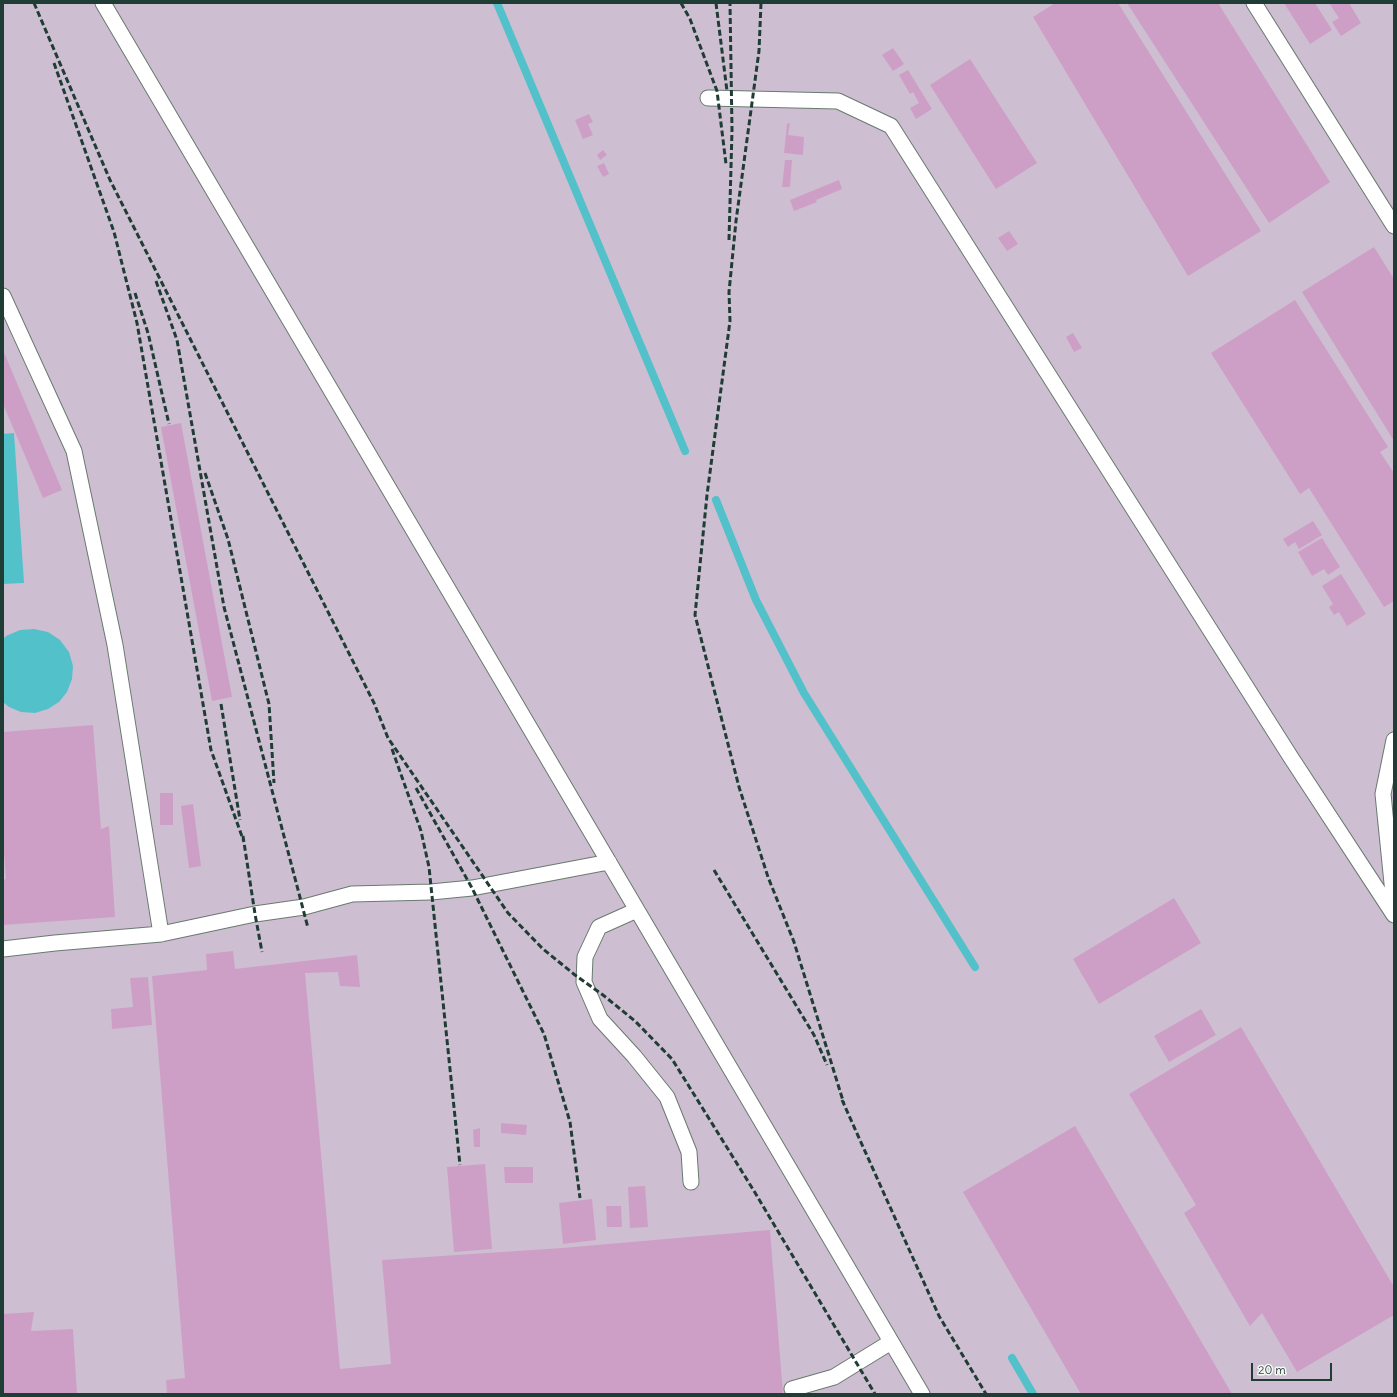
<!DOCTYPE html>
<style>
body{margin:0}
#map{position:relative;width:1397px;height:1397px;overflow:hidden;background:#f2ecdb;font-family:Delius,sans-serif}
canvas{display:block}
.frame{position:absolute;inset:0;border:4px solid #1f3d34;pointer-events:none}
.scale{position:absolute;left:1251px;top:1363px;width:81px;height:18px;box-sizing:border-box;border:2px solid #1f3d34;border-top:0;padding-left:5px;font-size:12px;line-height:14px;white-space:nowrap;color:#1f3d34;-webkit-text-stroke:3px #f6f6f2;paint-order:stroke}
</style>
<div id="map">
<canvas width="1397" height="1397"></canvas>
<div class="frame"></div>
<div class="scale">20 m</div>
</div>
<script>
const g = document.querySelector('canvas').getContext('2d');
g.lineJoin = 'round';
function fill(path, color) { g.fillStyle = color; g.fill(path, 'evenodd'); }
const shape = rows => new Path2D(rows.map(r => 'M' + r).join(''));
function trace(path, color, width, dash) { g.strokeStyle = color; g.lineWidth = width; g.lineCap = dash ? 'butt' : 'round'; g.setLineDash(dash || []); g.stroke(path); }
const industrial = shape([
 [3,3,1394,3,1394,1394,3,1394]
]);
const water = shape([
 [14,433,24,583,3,584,3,434],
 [34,629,48,632,60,640,69,652,73,666,72,679,67,692,59,702,48,709,35,713,21,712,9,707,3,702,3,639,6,636,20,630]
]);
const stream = shape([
 [497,3,685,451],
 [716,500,756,600,804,693,975,967],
 [1012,1358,1033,1394]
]);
const building = shape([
 [1055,3,1118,3,1261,231,1188,276,1033,17],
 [1127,3,1218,3,1330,182,1269,223],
 [1284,3,1315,3,1332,30,1310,44],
 [1329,3,1349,3,1361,23,1341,36,1332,22,1339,18],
 [893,48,904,64,893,71,882,55],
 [970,59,1037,163,996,189,930,85],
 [908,70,932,109,916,119,910,108,919,103,913,92,910,94,899,75],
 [589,114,593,122,588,124,593,135,583,139,575,120],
 [790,123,788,135,804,137,803,155,784,153,787,124],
 [603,150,607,155,600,160,597,155],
 [785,160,792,160,790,187,782,187],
 [604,163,609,174,603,177,597,166],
 [839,180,842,189,816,200,817,202,794,211,790,200],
 [1009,231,1018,244,1007,251,998,238],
 [1374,247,1394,279,1394,441,1302,292],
 [1295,300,1388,447,1380,452,1394,473,1394,601,1384,607,1309,488,1300,494,1211,353],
 [1073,333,1082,348,1074,352,1066,337],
 [3,350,62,490,43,498,3,404],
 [181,423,232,697,212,701,161,427],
 [1313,521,1322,535,1299,549,1295,542,1288,547,1283,539],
 [1322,538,1340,567,1328,575,1324,569,1312,576,1298,552],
 [1341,574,1366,614,1347,626,1339,612,1334,615,1329,607,1333,604,1322,586],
 [93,725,101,829,109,826,115,917,3,925,3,880,6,879,3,838,3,732],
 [160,793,173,793,173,825,160,825],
 [193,804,201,866,189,868,181,806],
 [1174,898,1201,943,1099,1004,1073,959],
 [233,951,235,969,357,955,360,987,340,986,338,972,305,973,340,1369,391,1364,382,1260,562,1248,770,1230,783,1394,167,1394,166,1380,185,1378,152,976,207,970,206,954],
 [148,977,152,1025,112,1029,111,1009,133,1007,130,978],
 [1201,1009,1216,1035,1169,1062,1154,1036],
 [1241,1027,1394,1287,1394,1315,1297,1372,1262,1313,1250,1326,1184,1213,1196,1205,1129,1094],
 [501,1123,527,1125,526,1135,501,1133],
 [1075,1126,1232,1394,1081,1394,963,1192],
 [480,1128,480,1147,474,1147,473,1130],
 [485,1164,492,1249,454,1252,447,1167],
 [504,1167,533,1167,533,1183,505,1183],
 [645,1186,648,1227,630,1228,628,1187],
 [592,1199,596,1240,563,1244,559,1203],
 [606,1206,621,1206,622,1227,607,1227],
 [34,1312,31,1331,73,1329,77,1394,3,1394,3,1314]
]);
const lane = shape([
 [103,3,922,1394],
 [1254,3,1394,226],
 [708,98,838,101,891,126,1290,756,1394,915],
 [3,296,74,451,115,645,161,934],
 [1394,740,1383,794,1394,903],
 [637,910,599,927,585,957,584,982,600,1019,634,1056,667,1097,689,1152,691,1182],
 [3,949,55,943,161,934,255,914,304,907,352,894,431,892,472,888,609,862],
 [792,1389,834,1377,891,1342]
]);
const rail = shape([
 [34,3,110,180,374,703,388,738,508,913,543,949,575,975,603,995,635,1021,672,1059,754,1191,875,1394],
 [681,3,690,19,717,91,726,164],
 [716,3,727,91],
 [761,3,759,51,736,221,729,292,730,321,707,495,695,615,739,787,768,877,794,942,844,1104],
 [54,63,114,232,137,323,211,750,244,842],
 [729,240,732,130,730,3],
 [156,281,177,340,224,607,308,928],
 [135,293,148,333,169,424],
 [205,473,228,539,269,704,274,783],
 [221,704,240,820],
 [392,749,421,831,429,867,460,1165],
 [416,788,472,888,544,1034,570,1122,580,1198],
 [243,836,255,914,262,952],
 [714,870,814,1035,827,1065],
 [842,1100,939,1316,986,1394]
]);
fill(industrial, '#cebed2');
fill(water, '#53c1c9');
trace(stream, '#53c1c9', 8);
fill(building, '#ce9fc6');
trace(lane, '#697a6e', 17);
trace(lane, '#fff', 15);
trace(rail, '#1f3d34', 3, [6, 3]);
</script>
